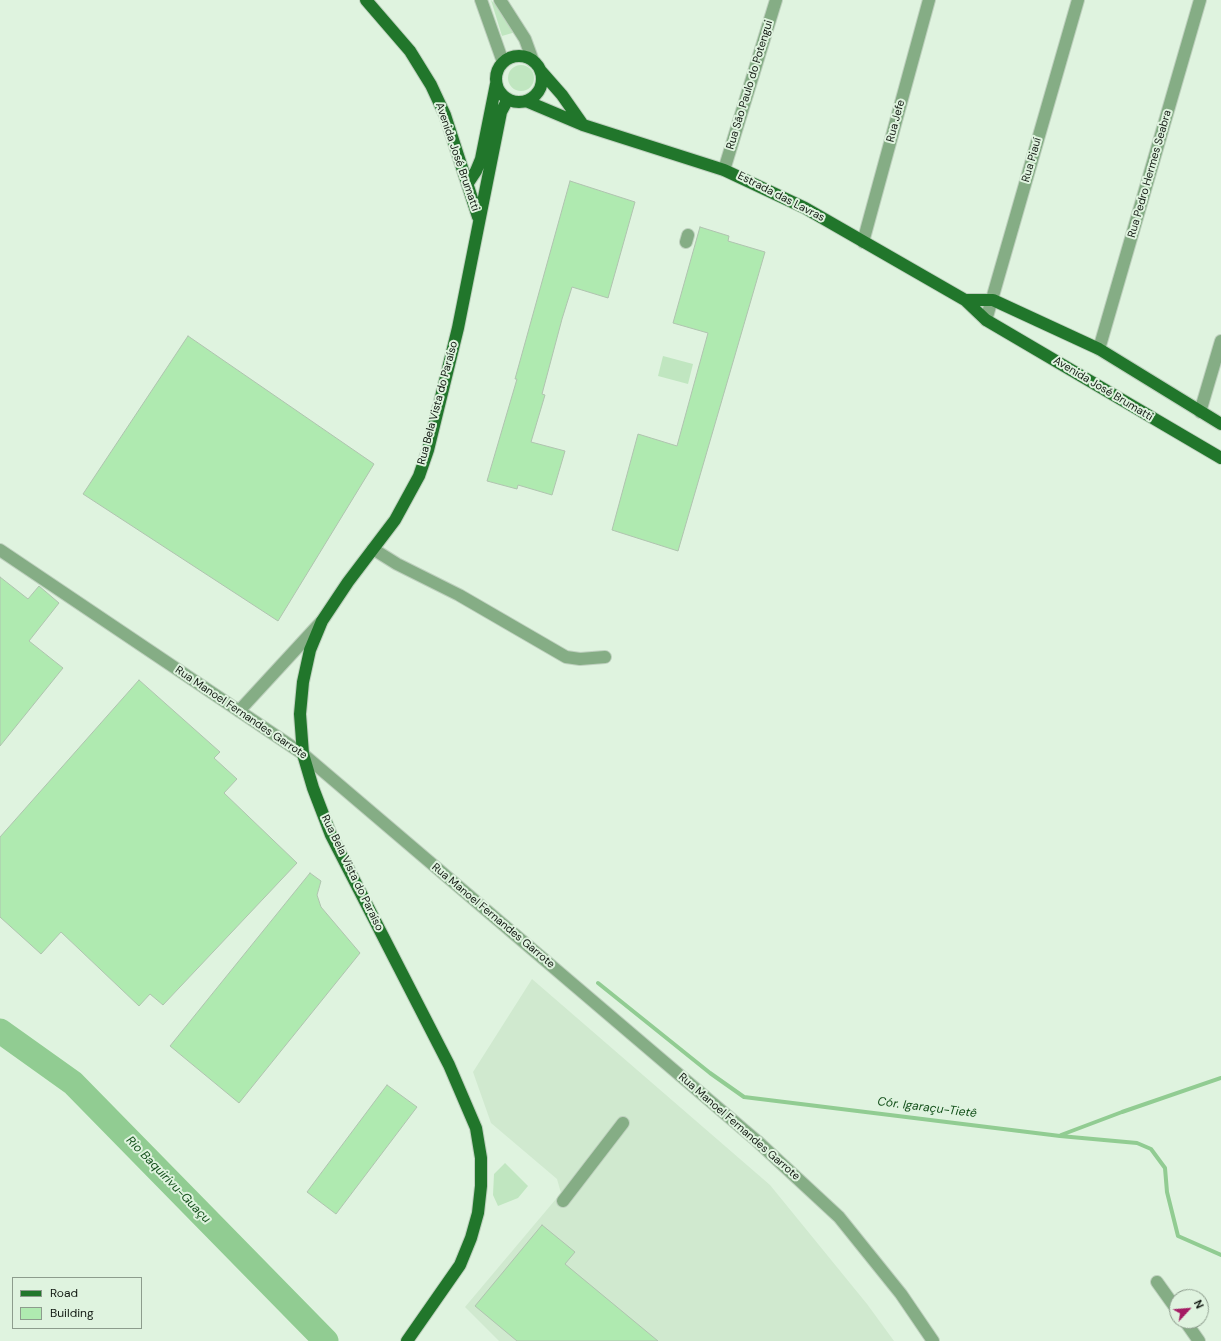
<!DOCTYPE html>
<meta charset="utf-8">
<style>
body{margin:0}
#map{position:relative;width:1221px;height:1341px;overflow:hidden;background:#dff3df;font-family:"DM Sans",sans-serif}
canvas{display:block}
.legend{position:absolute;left:12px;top:1277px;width:130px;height:52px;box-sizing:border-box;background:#dff3df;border:1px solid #8d9c8d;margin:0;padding:5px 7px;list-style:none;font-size:12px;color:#121912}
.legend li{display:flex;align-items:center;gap:8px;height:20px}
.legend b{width:20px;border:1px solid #8d9c8d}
.north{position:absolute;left:1169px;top:1289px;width:40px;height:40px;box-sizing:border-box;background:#dff3df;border:1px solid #8d9c8d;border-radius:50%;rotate:64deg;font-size:11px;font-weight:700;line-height:16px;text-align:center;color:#121912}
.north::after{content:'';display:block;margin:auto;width:14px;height:18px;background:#a41b63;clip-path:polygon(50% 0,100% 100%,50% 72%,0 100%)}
</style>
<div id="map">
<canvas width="1221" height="1341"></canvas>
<ul class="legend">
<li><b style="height:5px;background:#21762b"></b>Road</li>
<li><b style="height:11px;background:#afeab0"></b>Building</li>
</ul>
<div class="north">N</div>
</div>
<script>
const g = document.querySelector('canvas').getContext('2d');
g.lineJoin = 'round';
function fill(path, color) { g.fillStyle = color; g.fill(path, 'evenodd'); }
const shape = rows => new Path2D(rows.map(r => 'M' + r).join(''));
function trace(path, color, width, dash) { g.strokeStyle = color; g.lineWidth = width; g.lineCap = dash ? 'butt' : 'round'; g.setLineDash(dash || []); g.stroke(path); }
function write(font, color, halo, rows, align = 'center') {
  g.font = font + ' "DM Sans",sans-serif'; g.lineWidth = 4; g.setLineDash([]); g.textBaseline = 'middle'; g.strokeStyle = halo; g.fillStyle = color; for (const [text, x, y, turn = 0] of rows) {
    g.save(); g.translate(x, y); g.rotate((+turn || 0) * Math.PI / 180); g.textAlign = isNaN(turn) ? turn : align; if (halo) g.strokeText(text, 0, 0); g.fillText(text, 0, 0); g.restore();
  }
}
const built = shape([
 [532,979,770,1185,867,1304,894,1341,499,1341,465,1307,561,1193,557,1179,491,1123,473,1072]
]);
const green = shape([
 [491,0,519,31,502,36],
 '508 78a13 13 0 1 1 26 0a13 13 0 1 1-26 0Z',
 [663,356,693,364,688,384,658,376],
 [505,1163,528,1186,518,1198,498,1206,493,1195,494,1174]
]);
const stream = shape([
 [598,983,710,1073,744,1097,1060,1136,1137,1143,1151,1149,1165,1168,1167,1192,1178,1236,1221,1255],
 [1061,1135,1122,1112,1221,1078]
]);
const river = shape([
 [0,1031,73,1083,326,1341]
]);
const building = shape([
 [570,181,635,202,608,298,572,287,562,319,542,394,545,395,531,442,565,451,552,495,518,485,517,489,487,481,517,379,515,379,570,181],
 [700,227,729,236,728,241,765,252,678,551,612,530,638,434,677,446,708,333,673,323,700,227],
 [188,336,374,464,278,621,83,494,188,336],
 [0,577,28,599,39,586,59,603,29,641,63,668,0,746,0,577],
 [139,680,220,752,214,758,237,779,224,793,297,863,163,1005,150,994,139,1006,61,932,41,954,0,917,0,837,139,680],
 [310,873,321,881,317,895,321,907,360,953,239,1103,170,1046,310,873],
 [387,1085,417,1107,336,1214,307,1192,387,1085],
 [542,1225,575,1252,565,1264,658,1341,517,1341,475,1306,542,1225]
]);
const minor = shape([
 [481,0,503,62],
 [500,0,525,39,533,61],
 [724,170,776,0],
 [686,242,688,235],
 [863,242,929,0],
 [986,320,1078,0],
 [1099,349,1200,0],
 [1200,412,1221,341],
 [373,549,397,564,459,595,566,657,580,659,605,657],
 [0,550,303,754,757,1141,839,1217,901,1294,933,1341],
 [239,711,321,622],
 [563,1201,623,1123],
 [1157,1282,1177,1310],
 [1185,1321,1199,1341]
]);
const major = shape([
 [366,0,410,51,431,85,445,115,478,217],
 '496 79a23 23 0 1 1 46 0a23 23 0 1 1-46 0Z',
 [540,70,562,95,583,125],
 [526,101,583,125,724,170,805,208,965,300,986,320,1221,458],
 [468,183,476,171,481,159,496,84],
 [965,300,993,300,1099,349,1221,424],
 [407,1341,460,1265,471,1238,478,1213,481,1186,481,1158,476,1128,449,1065,331,835,313,788,303,754,300,714,303,682,310,650,322,621,348,582,395,520,419,476,428,450,458,328,501,112,508,99]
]);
const streetNames = [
 ["Rua São Paulo do Potengui",750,85,-73],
 ["Rua Jefe",896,121,-75],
 ["Avenida José Brumatti",457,157,71],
 ["Rua Piauí",1032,160,-74],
 ["Rua Pedro Hermes Seabra",1150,174,-74],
 ["Estrada das Lavras",781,197,27],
 ["Avenida José Brumatti",1103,389,31],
 ["Rua Bela Vista do Paraíso",438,403,-75],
 ["Rua Manoel Fernandes Garrote",241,713,34],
 ["Rua Bela Vista do Paraíso",352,873,64],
 ["Rua Manoel Fernandes Garrote",493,916,40],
 ["Rua Manoel Fernandes Garrote",739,1127,41]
];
const waterNames = [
 ["Cór. Igaraçu-Tietê",927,1108,7],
 ["Rio Baquirivu-Guaçu",168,1180,46]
];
fill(built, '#d0e9cf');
fill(green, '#c0e6c0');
trace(stream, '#91cc92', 4);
trace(river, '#91cc92', 25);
fill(building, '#afeab0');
trace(building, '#afc3af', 1);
trace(minor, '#bed0be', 14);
trace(major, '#bed0be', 14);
trace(minor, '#85ad85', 12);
trace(major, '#21762b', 12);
write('11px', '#121912', '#dff3df', streetNames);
write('italic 12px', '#124f19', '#dff3df', waterNames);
</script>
